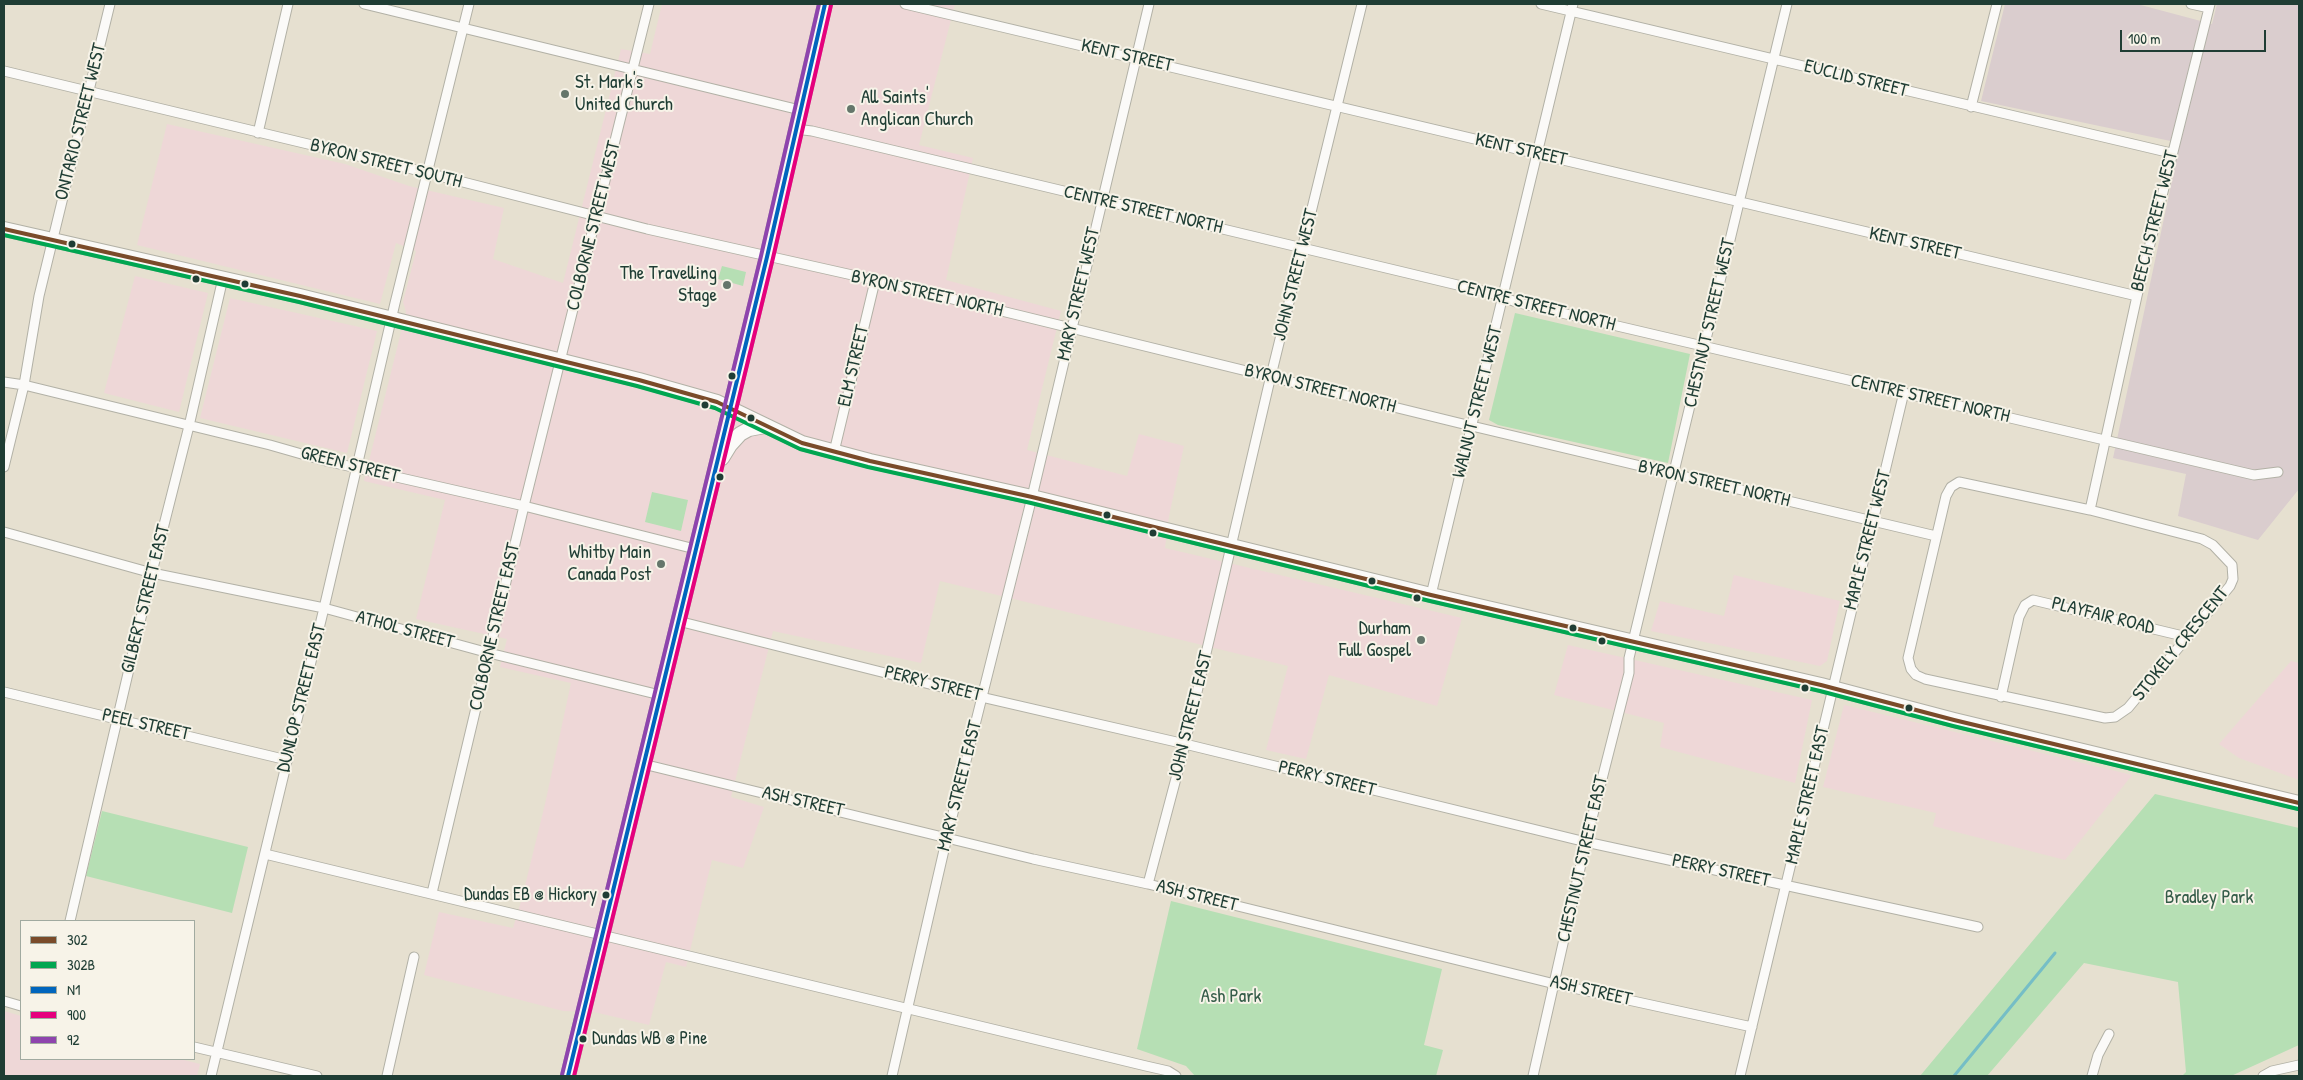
<!DOCTYPE html>
<style>
body{margin:0}
#map{position:relative;width:2303px;height:1080px;overflow:hidden;background:#e6e0d0;font-family:"Patrick Hand",sans-serif}
canvas{display:block}
.frame{position:absolute;inset:0;border:5px solid #1f3d34;pointer-events:none}
.legend{position:absolute;left:20px;top:920px;width:175px;height:140px;box-sizing:border-box;background:#f7f3e8;border:1px solid #a1aaa0;margin:0;padding:6px 9px;list-style:none;font-size:15px;color:#1f3d34}
.legend li{display:flex;align-items:center;gap:10px;height:25px}
.legend b{width:25px;border:1px solid #a1aaa0}
.scale{position:absolute;left:2120px;top:30px;width:146px;height:22px;box-sizing:border-box;border:2px solid #1f3d34;border-top:0;padding-left:6px;font-size:15px;line-height:18px;white-space:nowrap;color:#1f3d34;-webkit-text-stroke:4px #f7f3e8;paint-order:stroke}
</style>
<div id="map">
<canvas width="2303" height="1080"></canvas>
<div class="frame"></div>
<ul class="legend">
<li><b style="height:6px;background:#7a4b2a"></b>302</li>
<li><b style="height:6px;background:#00a651"></b>302B</li>
<li><b style="height:6px;background:#0065bd"></b>N1</li>
<li><b style="height:6px;background:#e5007d"></b>900</li>
<li><b style="height:6px;background:#8e44ad"></b>92</li>
</ul>
<div class="scale">100 m</div>
</div>
<script>
const g = document.querySelector('canvas').getContext('2d');
g.lineJoin = 'round';
function fill(path, color) { g.fillStyle = color; g.fill(path, 'evenodd'); }
const shape = rows => new Path2D(rows.map(r => 'M' + r).join(''));
function trace(path, color, width, dash) { g.strokeStyle = color; g.lineWidth = width; g.lineCap = dash ? 'butt' : 'round'; g.setLineDash(dash || []); g.stroke(path); }
function write(font, color, halo, rows, align = 'center') {
  g.font = font + ' "Patrick Hand",sans-serif'; g.lineWidth = 4; g.setLineDash([]); g.textBaseline = 'middle'; g.strokeStyle = halo; g.fillStyle = color; for (const [text, x, y, turn = 0] of rows) {
    g.save(); g.translate(x, y); g.rotate((+turn || 0) * Math.PI / 180); g.textAlign = isNaN(turn) ? turn : align; if (halo) g.strokeText(text, 0, 0); g.fillText(text, 0, 0); g.restore();
  }
}
const built = shape([
 [662,4,955,4,919,145,973,158,946,280,1061,311,1027,450,1127,476,1139,434,1184,446,1169,516,1165,548,1462,618,1437,706,1329,675,1306,759,1266,750,1288,666,940,581,921,663,773,631,731,797,764,807,743,868,712,860,686,967,666,962,649,1025,594,1012,563,1011,424,975,439,912,513,928,522,898,545,804,571,683,500,667,507,639,416,619,445,500,364,481,406,312,403,302,416,251,396,243,380,304,137,245,167,124,345,164,409,186,504,208,493,259,563,283,621,49,650,54],
 [135,276,208,293,179,412,104,393],
 [230,298,377,331,347,453,200,418],
 [1734,575,1840,601,1827,661,1820,666,1651,631,1660,601,1724,616],
 [1568,645,1812,700,1795,783,1660,747,1664,723,1554,695],
 [2291,661,2299,663,2299,780,2239,758,2219,744],
 [1844,705,2132,775,2065,860,1933,826,1936,813,1823,787],
 [4,1011,21,1016,21,1059,180,1059,200,1064,197,1076,4,1076]
]);
const industrial = shape([
 [2005,4,2137,4,2212,24,2217,4,2299,4,2299,489,2258,540,2178,516,2186,474,2113,458,2180,143,1981,101]
]);
const green = shape([
 [722,266,746,272,743,286,718,279],
 [1515,313,1690,354,1668,463,1498,425,1489,420],
 [652,492,688,500,681,531,645,522],
 [2155,794,2299,828,2299,1045,2231,1076,2182,1076,2186,1072,2178,982,2084,963,1987,1076,1920,1076],
 [102,811,248,847,232,913,86,876],
 [1171,901,1442,969,1424,1045,1443,1050,1436,1076,1195,1076,1186,1066,1137,1049]
]);
const stream = shape([
 [1954,1076,2055,953]
]);
const street = shape([
 [364,4,800,110],
 [905,4,2137,296],
 [1541,4,2171,153],
 [2191,4,2209,8],
 [4,71,412,169,647,229,879,281,1459,423,1936,536],
 [1971,107,1997,4],
 [795,129,812,131,1491,293,1519,303,2254,475,2278,472],
 [258,133,288,4],
 [4,382,24,385,270,445,326,461,524,506,695,549],
 [834,452,875,281],
 [4,467,24,385,39,296,110,4],
 [1959,482,2090,510,2202,539,2213,545,2232,565,2233,579,2230,586,2128,708,2115,717,2105,718,1925,679,1916,675,1911,669,1908,658,1946,496,1951,487,1959,482],
 [2090,510,2137,296,2210,4],
 [4,532,152,573,324,608,489,653,660,695],
 [1431,595,1573,4],
 [678,621,981,697,1185,744,1586,842,1978,927],
 [4,692,287,760],
 [2001,697,2019,617,2025,605,2033,600,2187,637],
 [643,764,1033,859,1148,884,1555,984,1752,1027],
 [265,854,1146,1066,1168,1071,1176,1076],
 [1148,884,1183,752,1268,388,1362,4],
 [432,893,524,506,649,4],
 [70,921,148,588,189,426,223,278],
 [4,1001,21,1006],
 [194,1047,317,1076],
 [211,1076,324,608,395,303,469,4],
 [387,1076,414,957],
 [892,1076,947,837,1032,497,1149,4],
 [1533,1076,1586,842,1629,673,1629,658,1787,4],
 [1740,1076,1904,392],
 [2092,1076,2098,1055,2109,1034],
 [2263,1076,2272,1071,2299,1065]
]);
const primary = shape([
 [4,229,300,296,639,380,717,402,802,443,870,461,1032,497,1431,595,1821,685,1954,720,2299,803],
 [722,458,730,445,740,434,749,429,765,426],
 [568,1076,767,257,825,4]
]);
const bus1 = shape([
 [4,229,300,296,639,380,717,402,802,443,870,461,1032,497,1431,595,1821,685,1954,720,2299,803]
]);
const bus2 = shape([
 [4,235,299,302,637,386,715,408,800,449,868,467,1031,503,1430,601,1820,691,1953,726,2298,809]
]);
const bus3 = shape([
 [568,1076,767,257,825,4]
]);
const bus4 = shape([
 [574,1076,773,258,831,5]
]);
const bus5 = shape([
 [562,1075,761,256,819,4]
]);
const markers = [
 [565,94,5,"#65766b"],
 [851,109,5,"#65766b"],
 [72,244,4.5,"#1f3d34"],
 [196,279,4.5,"#1f3d34"],
 [245,284,4.5,"#1f3d34"],
 [727,285,5,"#65766b"],
 [732,376,4.5,"#1f3d34"],
 [705,405,4.5,"#1f3d34"],
 [751,418,4.5,"#1f3d34"],
 [720,477,4.5,"#1f3d34"],
 [1107,515,4.5,"#1f3d34"],
 [1153,533,4.5,"#1f3d34"],
 [661,564,5,"#65766b"],
 [1372,581,4.5,"#1f3d34"],
 [1417,598,4.5,"#1f3d34"],
 [1573,628,4.5,"#1f3d34"],
 [1421,640,5,"#65766b"],
 [1602,641,4.5,"#1f3d34"],
 [1805,688,4.5,"#1f3d34"],
 [1909,708,4.5,"#1f3d34"],
 [606,895,4.5,"#1f3d34"],
 [583,1039,4.5,"#1f3d34"]
];
const busNames = [
 ["Dundas EB @ Hickory",597,895],
 ["Dundas WB @ Pine",592,1039,"left"]
];
const streetNames = [
 ["KENT STREET",1127,56,13],
 ["EUCLID STREET",1856,79,14],
 ["ONTARIO STREET WEST",81,122,-76],
 ["KENT STREET",1521,150,13],
 ["BYRON STREET SOUTH",386,164,14],
 ["CENTRE STREET NORTH",1143,210,13],
 ["BEECH STREET WEST",2155,221,-76],
 ["COLBORNE STREET WEST",594,226,-76],
 ["KENT STREET",1915,244,13],
 ["JOHN STREET WEST",1296,275,-76],
 ["BYRON STREET NORTH",927,294,13],
 ["MARY STREET WEST",1079,294,-77],
 ["CENTRE STREET NORTH",1536,306,14],
 ["CHESTNUT STREET WEST",1710,323,-77],
 ["ELM STREET",854,366,-77],
 ["BYRON STREET NORTH",1320,389,14],
 ["CENTRE STREET NORTH",1930,399,13],
 ["WALNUT STREET WEST",1478,402,-76],
 ["GREEN STREET",350,465,14],
 ["BYRON STREET NORTH",1714,484,13],
 ["MAPLE STREET WEST",1868,540,-76],
 ["GILBERT STREET EAST",146,599,-76],
 ["PLAYFAIR ROAD",2103,616,14],
 ["COLBORNE STREET EAST",495,627,-77],
 ["ATHOL STREET",405,630,15],
 ["STOKELY CRESCENT",2181,644,-51],
 ["PERRY STREET",933,684,14],
 ["DUNLOP STREET EAST",302,698,-76],
 ["JOHN STREET EAST",1191,716,-76],
 ["PEEL STREET",146,725,13],
 ["PERRY STREET",1327,779,14],
 ["MARY STREET EAST",960,786,-76],
 ["MAPLE STREET EAST",1808,795,-77],
 ["ASH STREET",803,802,13],
 ["CHESTNUT STREET EAST",1583,859,-77],
 ["PERRY STREET",1721,871,12],
 ["ASH STREET",1197,896,14],
 ["ASH STREET",1591,991,13]
];
const poiNames = [
 ["St. Mark's",575,83,"left"],
 ["United Church",575,105,"left"],
 ["All Saints'",861,98,"left"],
 ["Anglican Church",861,120,"left"],
 ["The Travelling",717,274],
 ["Stage",717,296],
 ["Whitby Main",651,553],
 ["Canada Post",651,575],
 ["Durham",1411,629],
 ["Full Gospel",1411,651]
];
const parkNames = [
 ["Bradley Park",2209,898],
 ["Ash Park",1231,997]
];
fill(built, '#eed7d7');
fill(industrial, '#dacdce');
fill(green, '#b6dfb4');
trace(stream, '#75bec6', 3);
trace(street, '#b2b1a6', 11);
trace(primary, '#b2b1a6', 16);
trace(street, '#fbfaf8', 9);
trace(primary, '#fbfaf8', 14);
trace(bus1, '#7a4b2a', 4);
trace(bus2, '#00a651', 4);
trace(bus3, '#0065bd', 4);
trace(bus4, '#e5007d', 4);
trace(bus5, '#8e44ad', 4);
for (const [x, y, r, color] of markers) { const dot = new Path2D(); dot.arc(x, y, r, 0, 2 * Math.PI); g.fillStyle = color; g.fill(dot); trace(dot, '#f7f3e8', 2); }
write('18px', '#1f3d34', '#f7f3e8', busNames, 'right');
write('19px', '#1f3d34', '#f7f3e8', streetNames);
write('19px', '#1f3d34', '#f7f3e8', poiNames, 'right');
write('19px', '#355d49', '#f7f3e8', parkNames);
</script>
